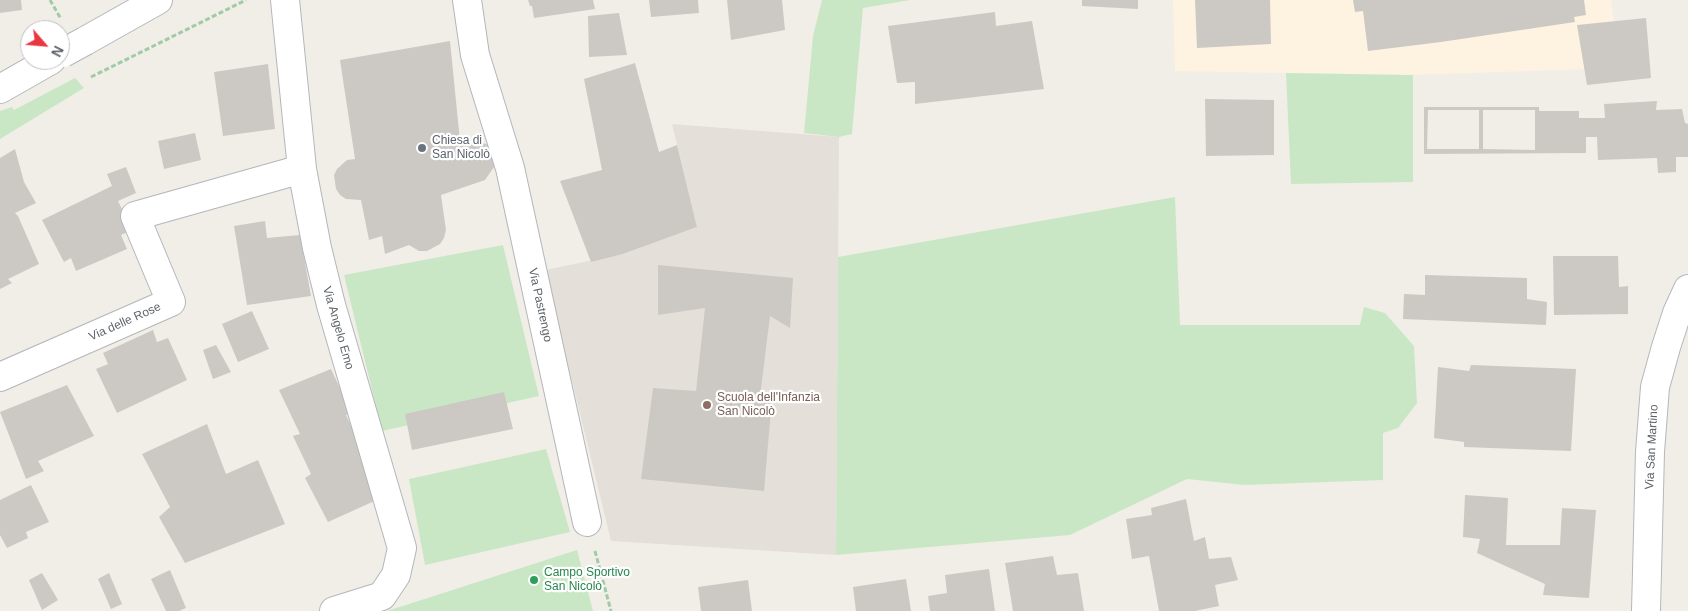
<!DOCTYPE html>
<meta charset="utf-8">
<style>
body{margin:0}
#map{position:relative;width:1688px;height:611px;overflow:hidden;background:#f1eee8;font-family:Helvetica,sans-serif}
canvas{display:block}
.north{position:absolute;left:20px;top:20px;width:50px;height:50px;box-sizing:border-box;background:#fff;border:1px solid #bfc1c3;border-radius:50%;rotate:117deg;font-size:14px;font-weight:700;line-height:20px;text-align:center;color:#5f6468}
.north::after{content:'';display:block;margin:auto;width:18px;height:22px;background:#e83741;clip-path:polygon(50% 0,100% 100%,50% 72%,0 100%)}
</style>
<div id="map">
<canvas width="1688" height="611"></canvas>
<div class="north">N</div>
</div>
<script>
const g = document.querySelector('canvas').getContext('2d');
g.lineJoin = 'round';
function fill(path, color) { g.fillStyle = color; g.fill(path, 'evenodd'); }
const shape = rows => new Path2D(rows.map(r => 'M' + r).join(''));
function trace(path, color, width, dash) { g.strokeStyle = color; g.lineWidth = width; g.lineCap = dash ? 'butt' : 'round'; g.setLineDash(dash || []); g.stroke(path); }
function write(font, color, halo, rows, align = 'center') {
  g.font = font + ' Helvetica,sans-serif'; g.lineWidth = 4.5; g.setLineDash([]); g.textBaseline = 'middle'; g.strokeStyle = halo; g.fillStyle = color; for (const [text, x, y, turn = 0] of rows) {
    g.save(); g.translate(x, y); g.rotate((+turn || 0) * Math.PI / 180); g.textAlign = isNaN(turn) ? turn : align; if (halo) g.strokeText(text, 0, 0); g.fillText(text, 0, 0); g.restore();
  }
}
const commercial = shape([
 [1173,0,1611,0,1621,68,1406,75,1175,71]
]);
const education = shape([
 [672,124,839,137,836,555,611,541,545,270,623,254,697,227]
]);
const green = shape([
 [822,0,910,0,863,8,852,134,839,137,804,133,813,36],
 [1286,73,1413,75,1413,182,1291,184],
 [75,78,84,88,0,139,0,111,12,107,14,110],
 [1175,197,1180,325,1360,325,1364,307,1385,313,1414,346,1417,403,1398,428,1383,433,1383,480,1244,485,1187,479,1070,535,836,555,838,257],
 [503,245,539,396,382,431,344,275],
 [546,449,570,532,425,565,409,479],
 [577,550,593,611,387,611]
]);
const building = shape([
 [0,0,21,0,22,10,0,13],
 [528,0,593,0,595,9,534,18,532,6,530,6],
 [649,0,698,0,699,13,651,17],
 [727,0,782,0,785,30,731,40],
 [1082,0,1138,0,1138,9,1082,6],
 [1195,0,1270,0,1271,44,1197,48],
 [1353,0,1584,0,1586,15,1574,17,1575,22,1441,42,1368,51,1363,11,1355,12],
 [995,12,996,26,1032,21,1044,89,915,104,915,82,897,83,888,26],
 [619,13,627,55,589,57,588,16],
 [1646,18,1651,78,1587,85,1577,25],
 [450,41,460,141,474,139,488,145,493,151,495,159,494,167,485,180,441,195,446,230,444,238,440,244,427,251,419,251,409,245,385,254,382,236,369,240,361,200,346,199,340,195,336,189,334,175,337,169,347,160,355,159,340,60],
 [635,63,659,152,677,145,697,227,623,254,591,262,560,181,602,170,584,79],
 [268,64,275,129,223,136,214,72],
 [1205,99,1274,100,1274,155,1206,156],
 [1657,101,1656,110,1682,109,1685,123,1688,124,1688,157,1676,157,1676,172,1658,173,1657,158,1598,160,1597,137,1586,137,1586,153,1424,154,1424,107,1539,107,1539,111,1579,111,1579,118,1605,118,1604,104],
 [1428,110,1479,110,1479,149,1427,149],
 [1483,110,1535,110,1535,150,1483,149],
 [195,133,201,160,164,169,158,141],
 [15,149,24,182,36,203,15,213,18,216,39,264,8,279,12,283,0,289,0,158],
 [126,167,136,193,118,201,132,230,121,235,127,249,76,271,71,258,64,262,42,220,112,186,107,174],
 [265,221,267,238,300,235,311,296,247,305,234,226],
 [1553,256,1618,256,1619,287,1628,286,1628,314,1554,315],
 [658,265,793,278,790,328,770,316,760,397,772,398,764,491,641,479,653,388,696,391,705,308,658,315],
 [1425,275,1527,278,1527,299,1547,302,1546,325,1403,319,1404,294,1425,295],
 [252,311,269,349,238,362,222,324],
 [153,330,157,342,168,338,187,380,117,413,96,369,108,364,103,353],
 [216,345,231,372,213,379,203,350],
 [1471,365,1576,369,1571,451,1464,447,1464,442,1434,438,1438,367,1469,371],
 [331,369,351,412,346,415,366,458,379,499,328,522,305,478,311,474,293,436,300,434,279,390],
 [67,385,94,436,38,461,44,471,26,479,0,412],
 [504,392,513,429,412,450,405,414],
 [207,424,226,474,258,460,285,524,185,563,159,517,170,507,142,454],
 [31,485,49,522,26,532,28,538,7,548,0,535,0,500],
 [1465,495,1508,498,1506,545,1560,545,1562,508,1596,510,1589,598,1543,595,1545,584,1477,553,1480,539,1463,537],
 [1186,499,1194,541,1205,537,1209,559,1231,557,1238,580,1215,585,1219,606,1195,611,1159,611,1149,556,1132,559,1126,519,1152,515,1151,508],
 [1053,556,1057,575,1078,573,1084,611,1013,611,1005,563],
 [989,569,995,611,930,611,928,596,947,593,945,575],
 [170,570,186,608,179,611,166,611,151,579],
 [42,573,58,600,42,610,29,580],
 [109,573,122,604,111,609,98,579],
 [906,579,911,611,856,611,853,587],
 [748,580,752,611,701,611,698,587]
]);
const path = shape([
 [50,0,61,19],
 [91,77,246,0],
 [595,551,611,611]
]);
const street = shape([
 [285,0,302,169,317,248,331,305,402,548,396,575,382,596,334,611],
 [467,0,475,55,510,168,587,522],
 [0,377,171,302,135,216,302,169]
]);
const secondary = shape([
 [85,41,158,0],
 [0,89,51,60],
 [1646,611,1650,452,1655,387,1666,347,1677,313,1688,289]
]);
const secondaryBridge = shape([
 [63,53,85,41]
]);
const markers = [
 [422,148,5,"#6b7280"],
 [707,405,5,"#8d6e63"],
 [534,580,5,"#2e9e5b"]
];
const worshipNames = [
 ["Chiesa di",432,141],
 ["San Nicolò",432,155]
];
const streetNames = [
 ["Via Pastrengo",540,305,78],
 ["Via delle Rose",125,322,-24],
 ["Via Angelo Emo",338,328,74],
 ["Via San Martino",1652,447,-87]
];
const educationNames = [
 ["Scuola dell'Infanzia",717,398],
 ["San Nicolò",717,412]
];
const leisureNames = [
 ["Campo Sportivo",544,573],
 ["San Nicolò",544,587]
];
fill(commercial, '#fef3e0');
fill(education, '#e4dfd9');
fill(green, '#cae7c5');
fill(building, '#ccc9c5');
trace(street, '#b3b6ba', 30);
trace(secondary, '#b4b8bc', 30);
trace(path, '#a0cba6', 3, [5, 2.5]);
trace(street, '#fff', 28);
trace(secondary, '#fff', 28);
trace(secondaryBridge, '#b4b8bc', 30, []);
trace(secondaryBridge, '#fff', 28);
for (const [x, y, r, color] of markers) { const dot = new Path2D(); dot.arc(x, y, r, 0, 2 * Math.PI); g.fillStyle = color; g.fill(dot); trace(dot, '#fff', 2); }
write('12px', '#5b616d', '#fff', worshipNames, 'left');
write('12px', '#5f6468', '#fff', streetNames);
write('12px', '#785e54', '#fff', educationNames, 'left');
write('12px', '#27864d', '#fff', leisureNames, 'left');
</script>
